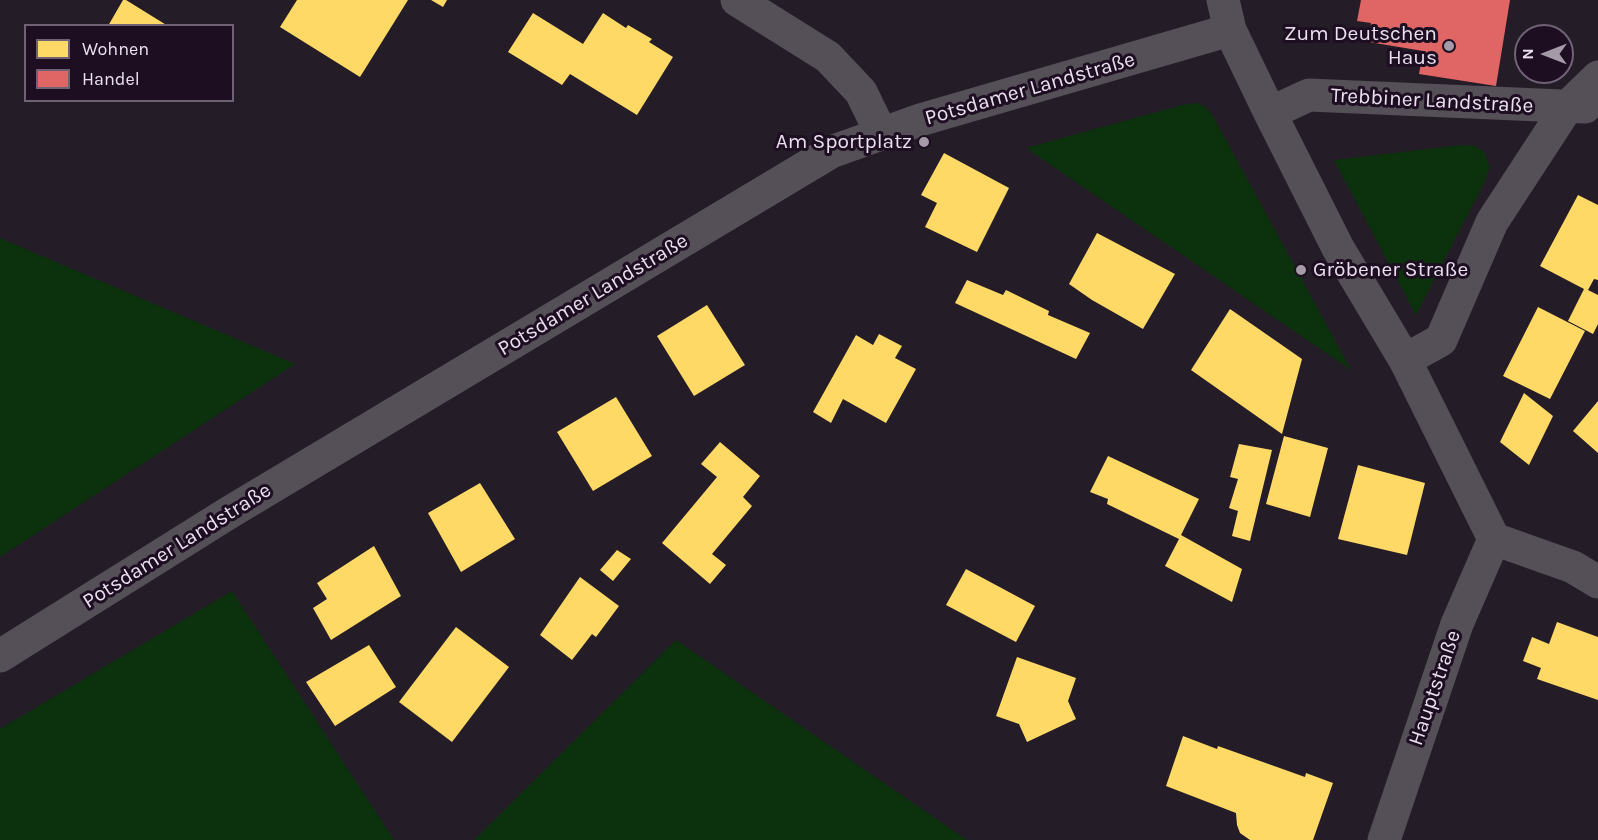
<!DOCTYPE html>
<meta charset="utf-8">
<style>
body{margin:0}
#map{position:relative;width:1598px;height:840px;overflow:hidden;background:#241c27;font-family:Karla,sans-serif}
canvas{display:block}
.legend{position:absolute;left:24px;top:24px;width:210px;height:78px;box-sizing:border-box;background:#1d0e22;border:2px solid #6f6274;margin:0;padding:8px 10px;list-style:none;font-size:18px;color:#eae0ee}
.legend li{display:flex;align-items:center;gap:12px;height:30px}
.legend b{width:30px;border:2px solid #6f6274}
.north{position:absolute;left:1514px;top:24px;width:60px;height:60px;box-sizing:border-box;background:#1d0e22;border:2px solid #6f6274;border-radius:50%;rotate:270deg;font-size:16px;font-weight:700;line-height:24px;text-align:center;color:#eae0ee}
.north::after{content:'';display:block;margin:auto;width:21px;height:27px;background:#a59ba8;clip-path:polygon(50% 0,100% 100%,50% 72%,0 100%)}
</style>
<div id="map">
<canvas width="1598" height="840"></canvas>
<ul class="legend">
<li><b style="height:16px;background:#ffd966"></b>Wohnen</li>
<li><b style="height:16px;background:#e06666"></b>Handel</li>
</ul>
<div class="north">N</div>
</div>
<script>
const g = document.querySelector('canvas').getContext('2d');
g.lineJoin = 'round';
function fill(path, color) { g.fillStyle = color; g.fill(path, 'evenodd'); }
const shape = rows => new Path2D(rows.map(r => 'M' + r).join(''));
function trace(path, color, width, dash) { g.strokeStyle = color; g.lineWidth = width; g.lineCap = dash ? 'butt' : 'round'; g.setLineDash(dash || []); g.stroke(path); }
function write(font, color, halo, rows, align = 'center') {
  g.font = font + ' Karla,sans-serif'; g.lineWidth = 6; g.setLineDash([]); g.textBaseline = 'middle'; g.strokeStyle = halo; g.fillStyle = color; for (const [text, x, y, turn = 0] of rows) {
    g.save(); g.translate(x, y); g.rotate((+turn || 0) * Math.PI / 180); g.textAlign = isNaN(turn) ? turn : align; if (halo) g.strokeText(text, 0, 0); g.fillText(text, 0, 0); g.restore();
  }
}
const green = shape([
 [1196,103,1206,107,1214,118,1351,370,1026,148,1182,105],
 [1462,145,1475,146,1484,152,1490,167,1484,183,1416,315,1334,160],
 [0,238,295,364,0,557],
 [232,591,394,840,0,840,0,729],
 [676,640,967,840,474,840]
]);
const homes = shape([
 [123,0,126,0,168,26,108,26],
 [297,0,408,0,360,77,280,27],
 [431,0,447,0,443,7],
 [533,13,583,44,603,13,626,28,628,25,652,39,649,42,673,57,637,115,570,74,562,85,508,52],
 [944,153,1009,188,977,252,925,227,937,203,921,195],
 [1578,195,1598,205,1598,280,1594,279,1588,290,1598,295,1598,324,1593,334,1568,321,1584,289,1540,266],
 [1097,233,1175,274,1143,329,1092,300,1069,284],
 [967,280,1003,295,1006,290,1049,311,1048,315,1090,333,1076,359,955,303],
 [707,305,745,365,694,396,657,336],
 [1538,307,1585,331,1550,399,1503,376],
 [1230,309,1302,359,1282,434,1191,370],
 [879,334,902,346,895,358,916,369,886,423,843,399,831,423,813,412,856,335,873,345],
 [1524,393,1553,416,1529,465,1500,442],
 [616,397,652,456,593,491,557,432],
 [1598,401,1598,453,1573,431],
 [1284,436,1328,448,1310,517,1266,504],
 [720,442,760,476,743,497,752,506,712,554,726,565,710,584,662,543,717,477,701,464],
 [1239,444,1272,450,1250,541,1232,536,1238,511,1229,508,1238,479,1230,477],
 [1108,456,1199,499,1181,535,1242,569,1232,602,1165,566,1179,539,1107,504,1108,499,1090,492],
 [1358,465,1425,483,1407,555,1338,539],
 [480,483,515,539,461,572,428,513],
 [374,546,401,596,331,640,313,608,327,599,317,583],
 [617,550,631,559,613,581,600,570],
 [966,569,1035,606,1016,642,946,605],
 [580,577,619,606,596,637,592,634,572,660,540,635],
 [1557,622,1598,637,1598,700,1537,679,1541,668,1523,661,1532,637,1549,644],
 [456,627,509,667,452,742,399,702],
 [369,645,396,687,335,726,306,682],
 [1017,657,1076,678,1068,701,1076,719,1027,742,1019,724,996,716],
 [1183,736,1217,749,1218,746,1305,777,1306,773,1333,783,1313,840,1250,840,1240,833,1237,825,1236,813,1166,786]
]);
const shops = shape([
 [1361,0,1510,0,1496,86,1419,74,1423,51,1369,42,1371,23,1357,21]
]);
const minor = shape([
 [737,0,828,57,861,92,881,133],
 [1223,0,1230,30,1270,113,1338,248,1405,360,1494,539,1573,567,1598,582],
 [1270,113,1309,95,1585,107],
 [1405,360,1441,340,1492,222,1567,107,1598,77],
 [0,656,230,512,831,152,920,120,1230,30],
 [1384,840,1457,624,1494,539]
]);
const markers = [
 [1449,46,6,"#a59ba8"],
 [924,142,6,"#a59ba8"],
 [1301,270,6,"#a59ba8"]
];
const poiNames = [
 ["Zum Deutschen",1437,34],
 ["Haus",1437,58],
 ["Am Sportplatz",912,142],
 ["Gröbener Straße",1313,270,"left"]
];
const streetNames = [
 ["Potsdamer Landstraße",1030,89,-16],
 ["Trebbiner Landstraße",1432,101,3],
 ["Potsdamer Landstraße",593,295,-31],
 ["Potsdamer Landstraße",177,546,-32],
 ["Hauptstraße",1435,688,-71]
];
fill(green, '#0b320d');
fill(homes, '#ffd966');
fill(shops, '#e06666');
trace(minor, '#554f57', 33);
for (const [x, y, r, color] of markers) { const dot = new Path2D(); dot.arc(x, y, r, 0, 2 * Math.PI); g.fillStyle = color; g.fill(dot); trace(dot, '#1d0e22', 2); }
write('21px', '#eae0ee', '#1d0e22', poiNames, 'right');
write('21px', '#eae0ee', '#1d0e22', streetNames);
</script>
